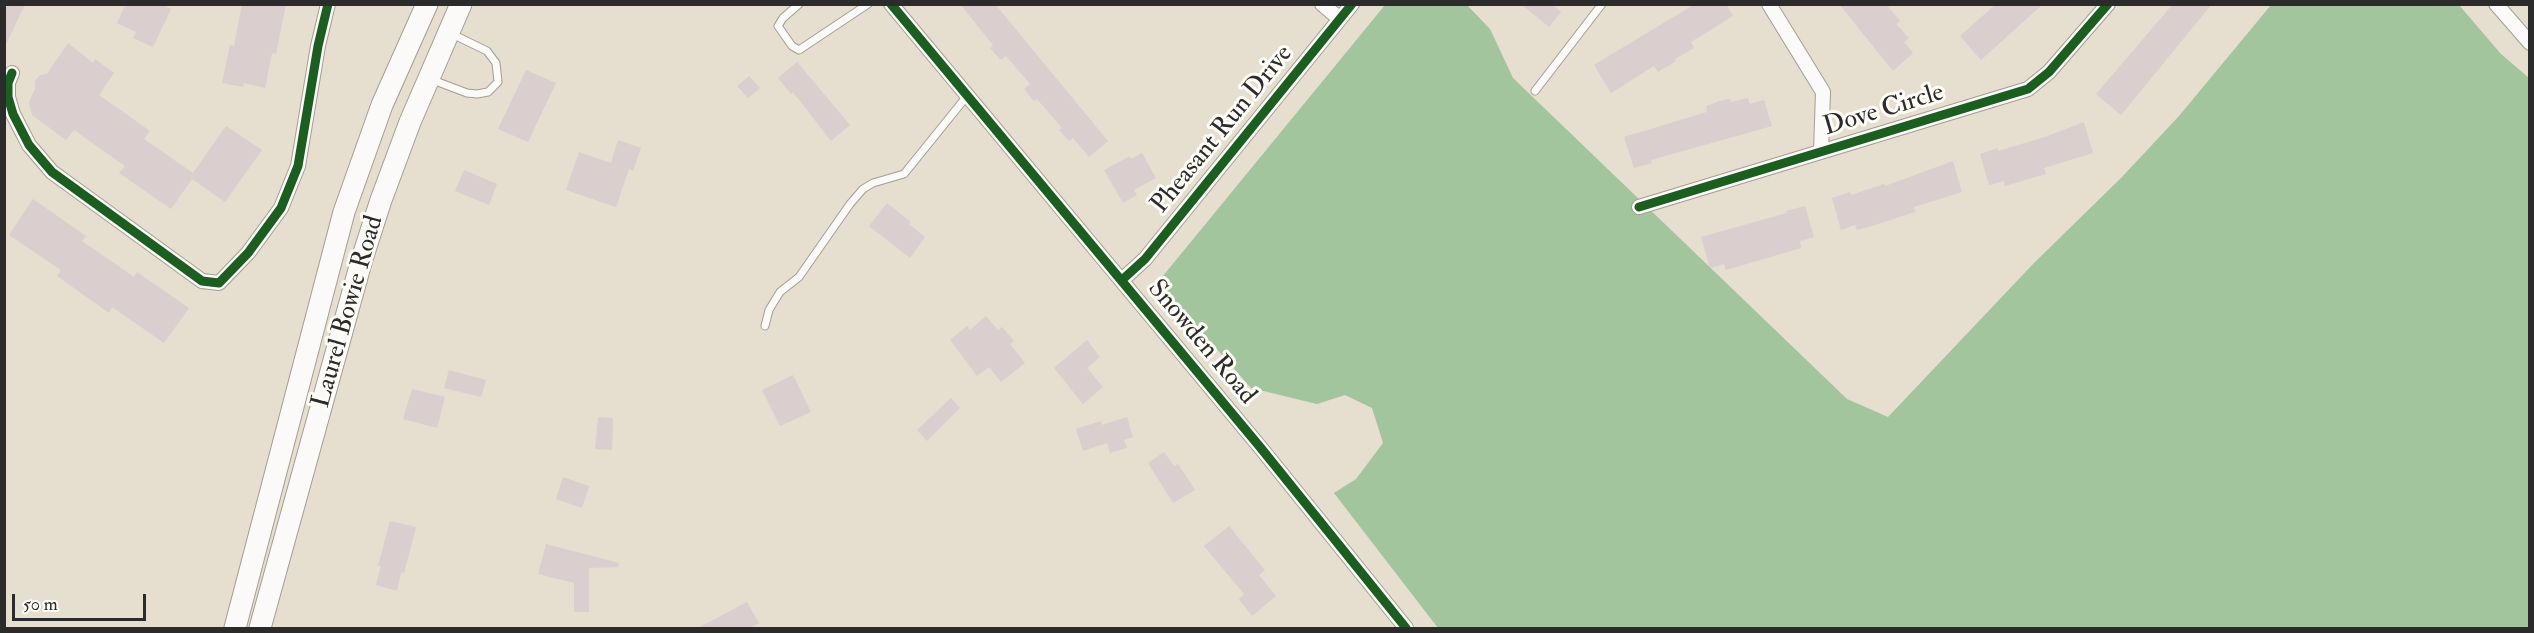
<!DOCTYPE html>
<style>
body{margin:0}
#map{position:relative;width:2534px;height:633px;overflow:hidden;background:#e6dece;font-family:"IM FELL Double Pica",serif}
canvas{display:block}
.frame{position:absolute;inset:0;border:6px solid #2b2b2b;pointer-events:none}
.scale{position:absolute;left:12px;top:594px;width:134px;height:27px;box-sizing:border-box;border:3px solid #2b2b2b;border-top:0;padding-left:8px;font-size:18px;line-height:21px;white-space:nowrap;color:#2b2b2b;-webkit-text-stroke:4px #fdfcf7;paint-order:stroke}
</style>
<div id="map">
<canvas width="2534" height="633"></canvas>
<div class="frame"></div>
<div class="scale">50 m</div>
</div>
<script>
const g = document.querySelector('canvas').getContext('2d');
g.lineJoin = 'round';
function fill(path, color) { g.fillStyle = color; g.fill(path, 'evenodd'); }
const shape = rows => new Path2D(rows.map(r => 'M' + r).join(''));
function trace(path, color, width, dash) { g.strokeStyle = color; g.lineWidth = width; g.lineCap = dash ? 'butt' : 'round'; g.setLineDash(dash || []); g.stroke(path); }
function write(font, color, halo, rows, align = 'center') {
  g.font = font + ' "IM FELL Double Pica",serif'; g.lineWidth = 6; g.setLineDash([]); g.textBaseline = 'middle'; g.strokeStyle = halo; g.fillStyle = color; for (const [text, x, y, turn = 0] of rows) {
    g.save(); g.translate(x, y); g.rotate((+turn || 0) * Math.PI / 180); g.textAlign = isNaN(turn) ? turn : align; if (halo) g.strokeText(text, 0, 0); g.fillText(text, 0, 0); g.restore();
  }
}
const forest = shape([
 [1385,5,1467,5,1490,29,1513,78,1847,399,1888,417,2034,263,2122,177,2179,116,2271,5,2459,5,2501,54,2529,78,2529,628,1438,628,1334,493,1356,479,1383,443,1372,408,1345,395,1317,404,1251,388,1158,282]
]);
const building = shape([
 [4,4,25,4,4,49],
 [126,4,161,4,171,9,153,47,133,38,136,32,117,23],
 [242,4,286,4,276,54,272,53,265,88,244,83,243,87,222,83,230,45,234,46],
 [960,4,995,4,1108,141,1089,157,1073,138,1069,141,1059,130,1062,128,1037,99,1034,101,1024,89,1030,84,1006,56,1001,60,990,48,993,45],
 [1521,4,1552,4,1561,12,1549,27],
 [1695,4,1726,4,1733,16,1691,42,1694,48,1675,59,1676,61,1658,72,1654,66,1611,93,1594,65],
 [1839,4,1886,4,1900,21,1896,24,1909,38,1904,42,1913,53,1893,71],
 [1996,4,2043,4,1981,60,1960,36],
 [2173,4,2212,4,2121,115,2096,94],
 [68,43,93,63,95,59,114,73,99,95,150,131,144,139,193,173,226,126,262,150,225,202,192,179,171,209,119,173,125,166,74,130,66,140,32,115,29,102,35,89,35,81,40,75,47,74],
 [797,62,850,125,831,141,793,92,791,94,778,78],
 [526,70,556,83,528,142,498,129],
 [749,76,760,88,748,98,737,86],
 [1748,98,1750,104,1764,100,1772,126,1651,160,1652,163,1634,168,1624,137,1707,112,1706,106,1720,101,1730,99,1731,102],
 [2084,122,2093,153,2044,168,2046,174,2022,181,2005,186,2004,181,1989,185,1980,154,1998,148,1998,151,2045,137],
 [618,140,641,148,633,171,629,169,616,207,566,190,579,152,611,163],
 [1142,153,1156,178,1134,190,1137,195,1123,203,1104,170,1130,156,1131,159],
 [1953,161,1962,192,1914,207,1915,212,1875,225,1857,230,1855,225,1841,230,1832,198,1850,192,1851,195,1884,184,1885,186],
 [464,170,497,184,489,205,455,191],
 [33,199,86,236,82,241,134,277,137,272,189,308,164,343,112,307,109,313,57,276,61,270,9,235],
 [887,203,911,222,909,224,925,237,910,258,869,226],
 [1805,206,1814,237,1800,241,1801,248,1726,270,1724,264,1710,268,1701,237,1787,213,1786,211],
 [986,316,998,330,1002,327,1014,341,1010,344,1025,363,1001,382,989,367,977,376,950,340,967,326,970,330],
 [1087,340,1100,357,1087,368,1103,387,1083,404,1054,368],
 [449,370,486,380,481,397,444,388],
 [793,375,811,412,780,426,762,390],
 [412,389,445,397,437,428,403,419],
 [951,398,960,408,927,441,917,430],
 [598,417,613,418,612,450,595,449],
 [1127,417,1133,437,1124,440,1127,448,1110,453,1107,443,1083,451,1076,429,1101,421,1102,425],
 [1164,452,1174,466,1178,464,1195,490,1173,503,1148,463],
 [563,477,589,486,582,508,556,499],
 [390,521,416,527,404,573,401,572,397,591,376,585,381,566,378,566],
 [1229,526,1265,570,1259,575,1276,596,1252,616,1239,599,1244,594,1204,546],
 [546,544,619,563,618,567,589,568,589,612,574,612,574,583,538,574],
 [747,602,759,623,750,628,698,628]
]);
const service = shape([
 [799,4,783,18,778,26,792,46,799,50,868,4],
 [430,79,467,93,477,94,488,92,498,82,496,63,487,51,452,34],
 [1535,91,1602,4],
 [765,326,769,310,780,292,799,277,850,204,863,189,873,183,904,174,967,96]
]);
const minor = shape([
 [891,4,1260,447,1406,628],
 [1322,4,1340,19],
 [1769,4,1823,92,1821,152],
 [2496,4,2530,43],
 [12,73,8,83,8,97,13,114,29,145,52,172,202,281,219,283,248,253,281,208,298,166,318,46,328,4],
 [1639,207,2028,89,2049,72,2108,4],
 [1122,280,1145,259,1352,4]
]);
const primary = shape([
 [235,628,344,212,382,105,427,4],
 [260,628,362,259,381,200,410,122,461,4]
]);
const cycleway = shape([
 [891,4,1260,447,1406,628],
 [12,73,8,83,8,97,13,114,29,145,52,172,202,281,219,283,248,253,281,208,298,166,318,46,328,4],
 [1639,207,2028,89,2049,72,2108,4],
 [1122,280,1145,259,1352,4]
]);
const streetNames = [
 ["Dove Circle",1884,111,-17],
 ["Pheasant Run Drive",1223,130,-51],
 ["Laurel Bowie Road",349,312,-74],
 ["Snowden Road",1201,343,50]
];
fill(forest, '#a2c59e');
fill(building, '#dacece');
trace(service, '#a29e94', 9);
trace(minor, '#a29e94', 16);
trace(primary, '#a29e94', 23);
trace(service, '#fbfaf8', 7);
trace(minor, '#fbfaf8', 14);
trace(primary, '#fbfaf8', 21);
trace(cycleway, '#1b5e20', 9);
write('26px', '#2b2b2b', '#fdfcf7', streetNames);
</script>
